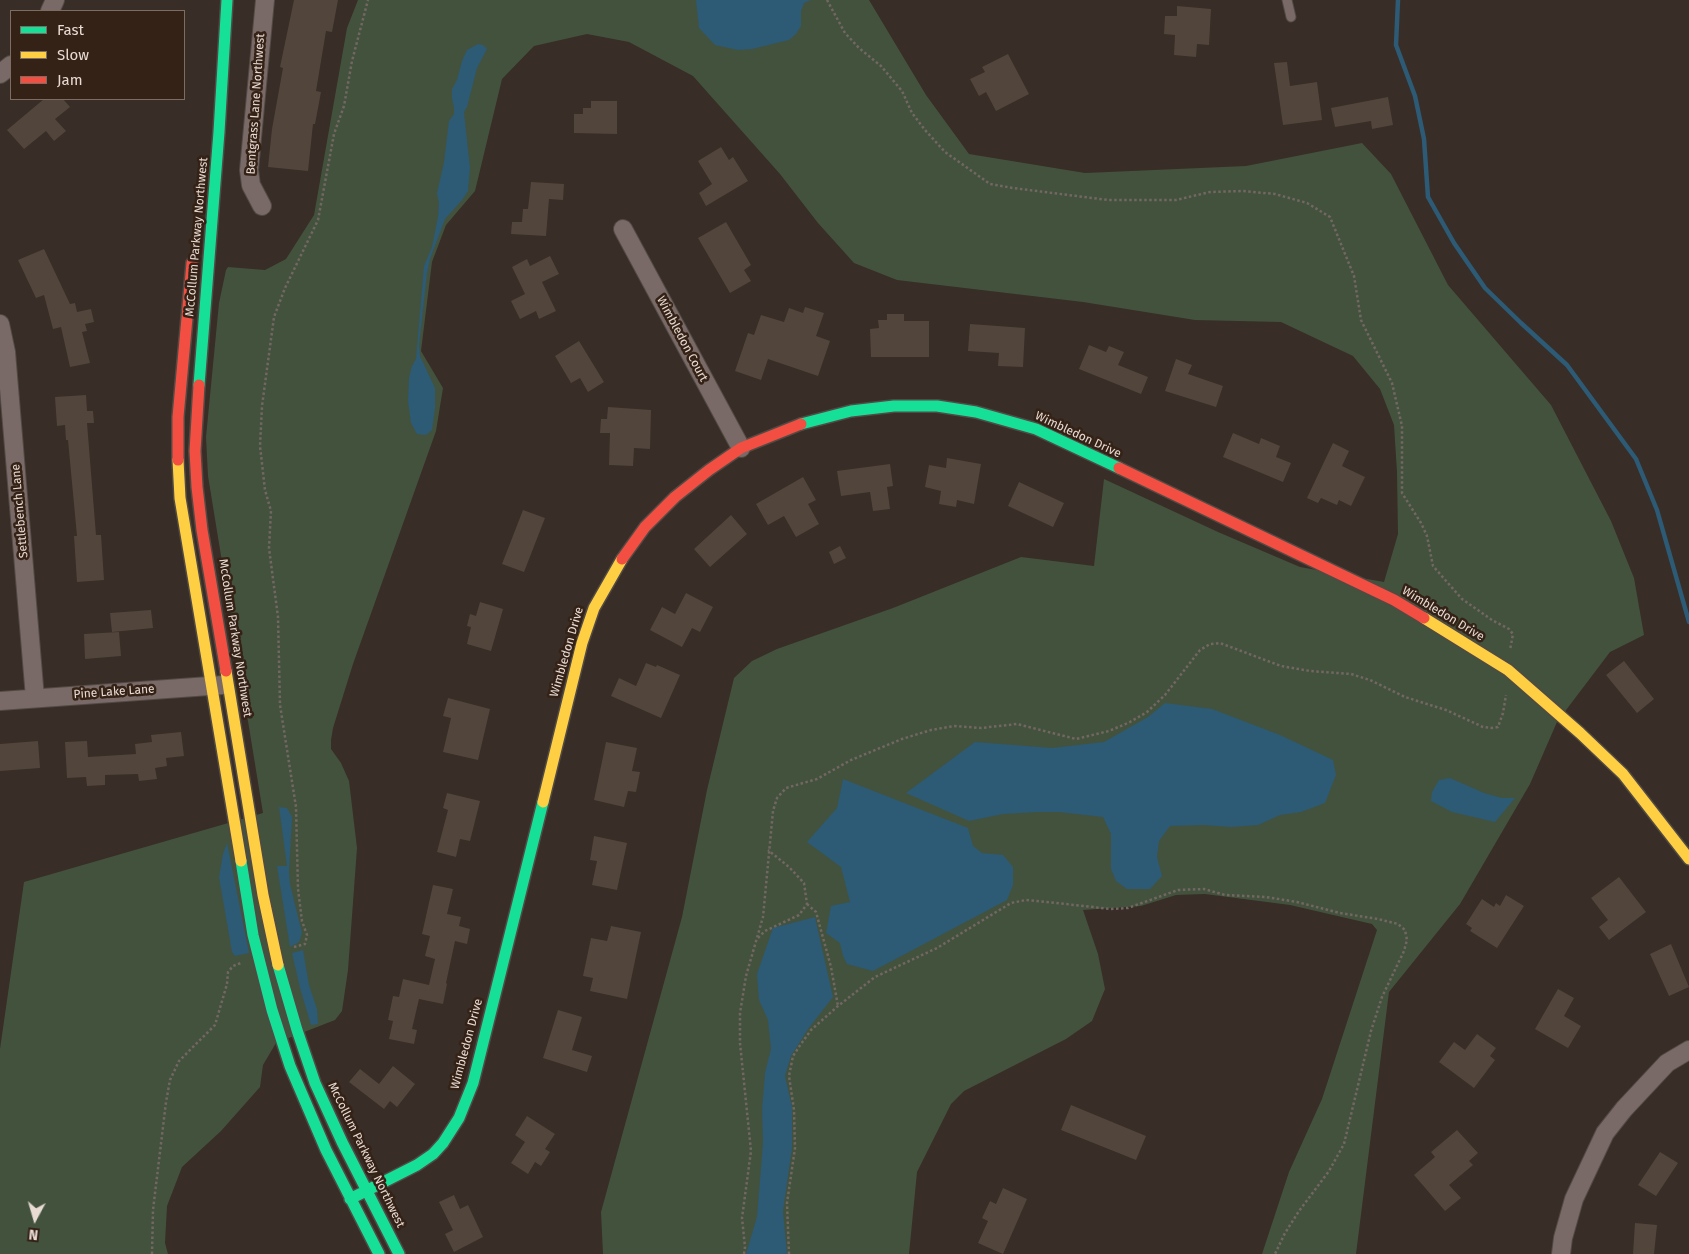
<!DOCTYPE html>
<style>
body{margin:0}
#map{position:relative;width:1689px;height:1254px;overflow:hidden;background:#382d27;font-family:"Fira Sans",sans-serif}
canvas{display:block}
.legend{position:absolute;left:10px;top:10px;width:175px;height:90px;box-sizing:border-box;background:#352216;border:1px solid #7d6c62;margin:0;padding:6px 9px;list-style:none;font-size:15px;color:#e8dbd4}
.legend li{display:flex;align-items:center;gap:10px;height:25px}
.legend b{width:25px;border:1px solid #7d6c62}
.north{position:absolute;left:10px;top:1194px;width:50px;height:50px;-webkit-text-stroke:4px #352216;paint-order:stroke;rotate:186deg;font-size:14px;font-weight:700;line-height:20px;text-align:center;color:#e8dbd4}
.north::after{content:'';display:block;margin:auto;width:18px;height:22px;background:#e8dbd4;clip-path:polygon(50% 0,100% 100%,50% 72%,0 100%)}
</style>
<div id="map">
<canvas width="1689" height="1254"></canvas>
<ul class="legend">
<li><b style="height:6px;background:#16e098"></b>Fast</li>
<li><b style="height:6px;background:#ffcf43"></b>Slow</li>
<li><b style="height:6px;background:#f24e42"></b>Jam</li>
</ul>
<div class="north">N</div>
</div>
<script>
const g = document.querySelector('canvas').getContext('2d');
g.lineJoin = 'round';
function fill(path, color) { g.fillStyle = color; g.fill(path, 'evenodd'); }
const shape = rows => new Path2D(rows.map(r => 'M' + r).join(''));
function trace(path, color, width, dash) { g.strokeStyle = color; g.lineWidth = width; g.lineCap = dash ? 'butt' : 'round'; g.setLineDash(dash || []); g.stroke(path); }
function write(font, color, halo, rows, align = 'center') {
  g.font = font + ' "Fira Sans",sans-serif'; g.lineWidth = 5; g.setLineDash([]); g.textBaseline = 'middle'; g.strokeStyle = halo; g.fillStyle = color; for (const [text, x, y, turn = 0] of rows) {
    g.save(); g.translate(x, y); g.rotate((+turn || 0) * Math.PI / 180); g.textAlign = isNaN(turn) ? turn : align; if (halo) g.strokeText(text, 0, 0); g.fillText(text, 0, 0); g.restore();
  }
}
const green = shape([
 [358,0,869,0,926,95,969,154,1085,173,1246,166,1362,143,1391,174,1448,285,1551,405,1611,521,1634,578,1644,635,1610,652,1557,722,1530,784,1460,904,1389,992,1356,1254,1262,1254,1289,1172,1322,1099,1377,930,1372,924,1290,905,1205,894,1176,895,1141,906,1083,910,1098,954,1105,989,1092,1021,1066,1039,964,1091,951,1104,917,1172,909,1254,603,1254,601,1212,682,917,707,790,734,678,752,661,777,649,893,608,1021,557,1094,566,1104,479,1218,532,1300,567,1384,582,1398,534,1397,472,1394,425,1380,389,1353,356,1281,322,1195,320,1083,302,897,280,854,263,818,223,780,174,693,76,629,42,587,34,534,46,502,79,475,191,446,225,432,262,421,351,443,388,436,431,353,664,333,728,331,740,331,749,341,763,349,781,357,848,348,970,342,1011,335,1020,276,1043,263,1065,260,1087,221,1131,182,1167,167,1206,165,1243,168,1254,0,1254,0,1049,24,882,263,813,208,476,206,437,219,303,226,270,228,267,265,270,286,259,314,215,347,28]
]);
const water = shape([
 [696,0,811,0,804,3,801,11,801,26,796,34,789,40,752,49,738,50,715,45,699,28],
 [478,44,483,45,487,49,477,68,467,107,464,112,470,168,468,191,462,200,445,219,430,259,427,273,419,345,420,356,435,388,435,408,432,430,426,435,417,434,411,423,408,401,409,378,412,366,416,359,424,266,432,247,438,217,439,203,437,193,444,162,449,121,454,114,454,107,452,99,452,89,457,80,462,61,467,50],
 [1165,703,1212,709,1280,735,1333,760,1336,775,1325,803,1301,812,1280,815,1258,825,1231,827,1204,825,1170,826,1159,841,1157,857,1162,876,1150,889,1127,889,1116,881,1111,869,1111,834,1103,817,1059,812,1038,812,1003,814,969,821,906,793,975,742,1052,748,1104,742,1148,717],
 [1450,778,1484,793,1502,798,1515,798,1495,822,1452,812,1431,801,1432,792,1439,780],
 [843,779,968,828,973,846,982,853,1003,855,1013,867,1013,885,1007,900,873,971,847,964,843,956,840,943,826,933,831,906,850,902,841,867,807,842,837,808],
 [279,807,287,808,292,817,289,872,290,884,302,933,299,942,290,947,277,866,287,866],
 [227,843,249,953,235,956,232,952,219,877,223,854],
 [815,917,833,997,808,1029,791,1056,785,1076,792,1107,792,1148,783,1211,787,1254,746,1254,757,1217,763,1143,762,1109,765,1073,771,1049,768,1020,759,1000,757,974,773,928],
 [303,950,309,985,317,1009,318,1024,311,1025,300,988,292,953]
]);
const stream = shape([
 [1398,0,1396,45,1415,96,1424,139,1428,197,1454,243,1485,288,1521,323,1567,365,1636,459,1657,510,1689,622]
]);
const building = shape([
 [294,0,338,0,332,32,326,31,316,91,321,92,315,124,313,124,308,171,268,167,272,129,283,68,280,67],
 [1177,6,1211,9,1209,45,1197,44,1196,57,1174,55,1175,35,1164,34,1165,16,1177,16],
 [1008,54,1029,94,996,111,986,92,979,96,970,79,985,72,982,67],
 [1287,62,1290,86,1317,82,1322,120,1283,125,1274,63],
 [1388,97,1393,125,1372,129,1371,121,1335,127,1331,108],
 [44,99,63,99,70,107,55,119,66,131,54,141,46,131,24,149,7,130],
 [591,101,617,101,617,134,574,133,574,114,583,114,583,108,591,108],
 [721,147,729,160,733,157,748,181,706,206,699,193,712,184,698,161],
 [531,182,564,184,563,200,549,199,546,236,511,234,512,222,522,222,523,209,528,209],
 [726,222,751,265,744,270,751,281,730,293,698,238],
 [44,249,70,304,75,303,77,312,91,309,94,322,85,324,87,331,82,332,90,363,70,367,61,327,53,329,44,295,36,298,18,260],
 [550,256,559,274,542,282,556,311,539,319,536,311,520,319,511,301,525,294,512,267,527,259,530,266],
 [805,307,824,313,816,336,830,341,818,376,768,359,761,380,735,371,748,333,754,335,761,315,784,322,789,308,803,313],
 [887,314,904,314,904,321,929,321,929,357,871,357,870,329,879,328,878,320,887,320],
 [970,324,1025,328,1023,367,998,366,999,353,968,351],
 [579,341,604,382,588,392,580,378,571,383,555,356],
 [1089,345,1106,352,1109,346,1124,352,1118,365,1148,377,1141,394,1079,369],
 [1176,359,1192,365,1188,374,1223,386,1216,407,1165,391],
 [86,395,87,411,93,411,94,423,87,423,96,535,101,535,104,580,77,582,74,536,77,536,68,440,66,440,65,425,57,426,55,397],
 [608,407,651,410,650,449,634,448,633,466,609,465,610,433,600,433,601,419,607,419],
 [1233,433,1259,444,1261,438,1280,446,1276,457,1291,463,1283,482,1223,457],
 [1333,443,1349,451,1342,466,1365,477,1351,506,1339,500,1337,505,1321,498,1318,503,1307,498],
 [947,458,981,464,974,504,957,500,956,507,939,504,941,491,925,487,929,465,946,468],
 [890,464,893,486,887,487,890,509,873,511,870,492,841,496,837,471],
 [803,477,816,500,808,504,819,524,796,537,784,516,768,525,756,504],
 [1019,482,1064,503,1053,527,1008,506],
 [523,510,545,518,524,572,502,564],
 [731,515,747,534,710,567,694,549],
 [840,546,846,558,834,564,829,552],
 [686,593,713,607,700,632,692,628,682,647,650,630,662,607,675,614],
 [480,602,503,609,491,651,467,644,471,627,467,626,470,614,476,616],
 [151,610,153,628,112,632,110,613],
 [119,632,121,656,85,659,84,634],
 [1624,661,1654,699,1637,713,1606,675],
 [646,663,656,667,657,665,680,675,661,718,611,696,619,678,636,686],
 [448,698,490,709,478,760,443,752,451,718,443,716],
 [181,732,184,756,166,758,167,766,155,768,157,779,139,781,138,774,105,775,105,785,87,786,86,777,67,778,65,742,87,741,88,757,136,754,135,744,152,742,151,735],
 [38,741,40,768,0,771,0,744],
 [606,742,637,748,632,771,640,772,636,792,628,791,624,807,594,800],
 [447,793,480,801,470,841,460,839,456,857,437,852,448,810,443,808],
 [594,836,627,843,617,890,592,885,597,861,590,860],
 [1619,877,1646,912,1609,940,1599,927,1608,920,1591,898],
 [433,885,453,889,447,914,461,917,459,926,470,929,467,944,455,941,446,983,447,984,443,1004,419,999,412,1029,417,1030,414,1044,389,1039,393,1021,388,1020,393,996,399,997,403,979,429,985,435,959,425,956,430,936,422,934],
 [1506,895,1524,906,1497,948,1470,931,1472,928,1466,924,1482,899,1494,907,1496,903,1500,906],
 [611,926,641,932,627,999,590,991,593,978,583,976,591,938,607,941],
 [1671,944,1689,987,1669,996,1650,954],
 [1558,989,1574,998,1564,1016,1581,1026,1568,1048,1535,1029],
 [558,1010,582,1017,572,1050,592,1056,587,1072,543,1058],
 [1477,1034,1496,1048,1490,1056,1495,1060,1474,1088,1439,1062,1454,1042,1465,1050],
 [393,1066,415,1084,397,1107,390,1101,384,1109,349,1082,360,1069,379,1084],
 [1071,1105,1146,1136,1136,1160,1061,1130],
 [527,1116,555,1134,545,1149,550,1152,541,1166,535,1162,528,1174,511,1163,525,1142,515,1135],
 [1457,1130,1478,1153,1469,1161,1473,1165,1449,1185,1461,1198,1445,1211,1414,1175,1435,1157,1431,1152],
 [1660,1152,1678,1163,1656,1196,1638,1185],
 [1003,1188,1027,1199,1003,1254,978,1243,988,1221,982,1218,990,1201,996,1204],
 [454,1195,460,1209,468,1205,483,1237,454,1252,445,1234,453,1230,439,1202],
 [1635,1223,1657,1225,1654,1254,1633,1254]
]);
const path = shape([
 [827,0,845,33,859,48,881,66,902,91,912,113,925,130,945,152,990,184,1013,188,1108,200,1176,200,1210,192,1243,191,1275,194,1307,203,1330,217,1354,276,1361,320,1392,383,1402,426,1402,493,1421,523,1427,536,1433,566,1462,599,1492,620,1509,629,1513,634,1510,650],
 [807,904,816,912,831,967,838,1006],
 [758,938,765,931,799,915,807,904,804,883,789,867,768,850],
 [294,947,305,944,307,935,302,921,298,889,296,807,280,705,278,617,269,548,271,511,265,490,260,446,262,406,274,317,285,288,318,220,334,134,344,106,352,61,368,0],
 [152,1254,153,1210,166,1102,170,1080,179,1061,215,1025,227,984,228,972,233,966,241,963],
 [744,1254,745,1247,742,1218,751,1151,740,1043,740,1013,746,976,763,917,773,811,777,798,786,788,817,779,851,760,902,739,931,730,954,726,981,728,1017,724,1076,739,1109,731,1130,722,1147,712,1165,695,1200,650,1210,644,1220,643,1281,666,1310,671,1351,674,1370,680,1405,697,1446,710,1483,727,1492,728,1498,727,1503,713,1506,695],
 [789,1254,787,1203,795,1148,794,1110,789,1076,793,1056,801,1044,811,1030,838,1006,875,977,937,948,1011,903,1026,900,1047,902,1111,909,1128,908,1178,890,1204,889,1225,895,1266,897,1297,902,1340,913,1378,919,1398,924,1405,930,1407,940,1404,951,1382,997,1371,1031,1344,1144,1329,1171,1299,1211,1285,1233,1275,1254]
]);
const lane = shape([
 [1287,0,1291,17]
]);
const street = shape([
 [50,11,55,0],
 [0,74,11,65],
 [262,206,251,185,249,170,265,0],
 [623,229,741,448],
 [0,324,6,352,35,698],
 [0,701,223,685],
 [1561,1254,1563,1238,1574,1199,1605,1133,1624,1109,1667,1063,1689,1050]
]);
const fast = shape([
 [199,385,219,132,227,0],
 [801,424,851,411,894,406,937,406,976,412,1036,429,1119,468],
 [241,861,253,935,272,1010,290,1066,326,1150,379,1254],
 [278,965,297,1030,315,1083,342,1142,399,1254],
 [350,1199,417,1165,433,1154,443,1143,459,1118,473,1083,543,802]
]);
const slow = shape([
 [178,460,180,498,241,861],
 [1424,618,1508,670,1580,733,1623,774,1689,859],
 [226,671,263,895,278,965],
 [543,802,582,643,594,608,622,559]
]);
const jam = shape([
 [199,385,195,451,197,487,202,530,226,671],
 [178,460,178,417,192,263],
 [1119,468,1394,600,1424,618],
 [622,559,645,527,675,497,709,470,741,448,801,424]
]);
const streetNames = [
 ["Bentgrass Lane Northwest",256,104,-86],
 ["McCollum Parkway Northwest",197,237,-85],
 ["Wimbledon Court",682,339,62],
 ["Wimbledon Drive",1078,435,25],
 ["Settlebench Lane",20,511,-95],
 ["Wimbledon Drive",1443,614,31],
 ["McCollum Parkway Northwest",235,638,81],
 ["Wimbledon Drive",567,652,-74],
 ["Pine Lake Lane",114,692,-4],
 ["Wimbledon Drive",467,1044,-75],
 ["McCollum Parkway Northwest",366,1155,64]
];
fill(green, '#43523d');
fill(water, '#2d5a74');
trace(stream, '#2d5a74', 4.5);
fill(building, '#52453c');
trace(lane, '#524a44', 11);
trace(street, '#524a44', 20);
trace(fast, '#524a44', 14);
trace(slow, '#524a44', 14);
trace(jam, '#524a44', 14);
trace(path, '#736763', 2.5, [2.5, 2.5]);
trace(lane, '#796a67', 9);
trace(street, '#796a67', 18);
trace(fast, '#16e098', 11);
trace(slow, '#ffcf43', 11);
trace(jam, '#f24e42', 11);
write('12px', '#e8dbd4', '#352216', streetNames);
</script>
